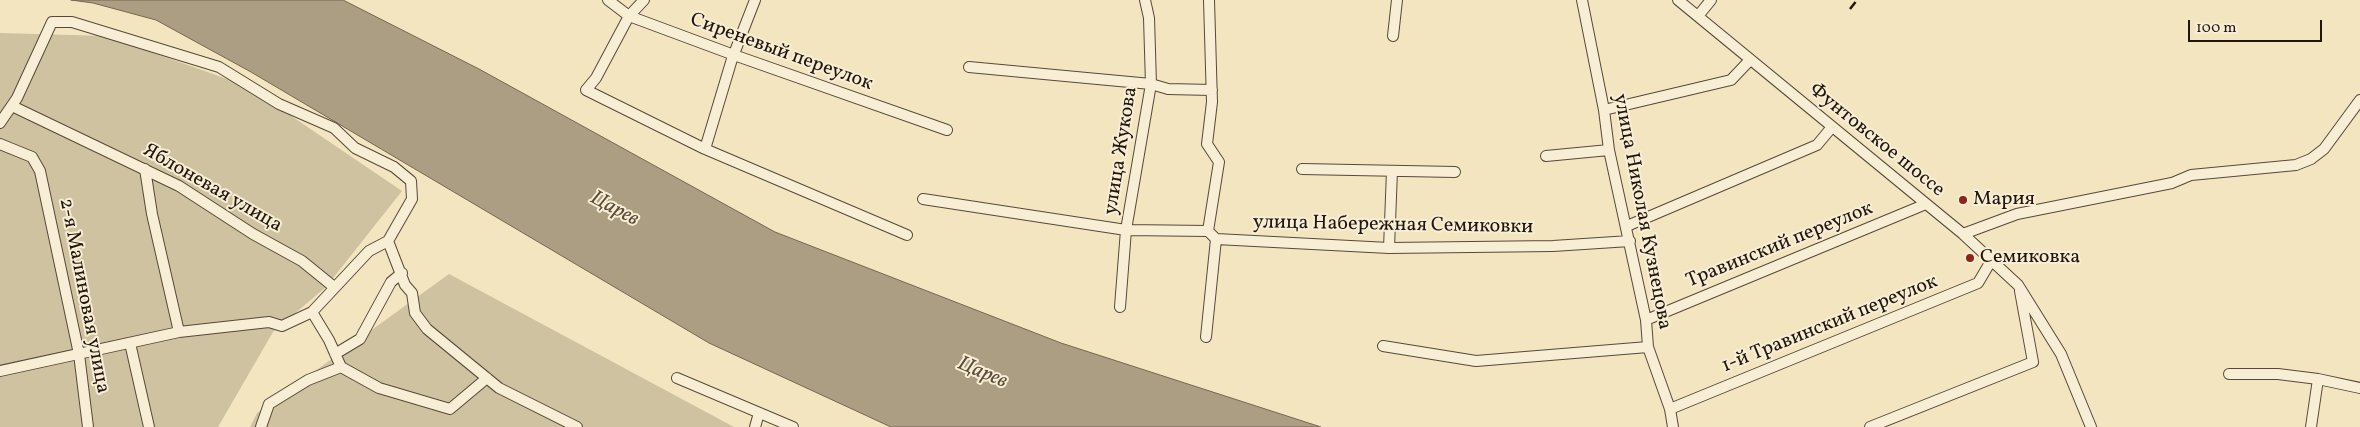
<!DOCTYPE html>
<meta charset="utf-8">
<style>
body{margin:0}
#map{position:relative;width:2360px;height:427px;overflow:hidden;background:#f3e5bf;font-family:Vollkorn,serif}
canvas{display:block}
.scale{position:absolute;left:2188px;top:20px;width:134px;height:22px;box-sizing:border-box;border:2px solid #21150c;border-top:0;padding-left:6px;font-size:15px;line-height:18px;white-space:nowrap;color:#21150c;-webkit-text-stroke:4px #f7eed5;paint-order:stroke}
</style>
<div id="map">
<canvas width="2360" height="427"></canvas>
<div class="scale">100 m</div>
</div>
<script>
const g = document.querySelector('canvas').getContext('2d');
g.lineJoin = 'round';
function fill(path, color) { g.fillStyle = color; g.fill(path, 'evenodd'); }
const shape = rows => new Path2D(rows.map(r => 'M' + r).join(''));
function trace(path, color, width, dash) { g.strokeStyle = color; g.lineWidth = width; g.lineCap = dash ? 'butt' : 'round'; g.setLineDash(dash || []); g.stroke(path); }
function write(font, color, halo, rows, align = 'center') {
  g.font = font + ' Vollkorn,serif'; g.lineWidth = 4; g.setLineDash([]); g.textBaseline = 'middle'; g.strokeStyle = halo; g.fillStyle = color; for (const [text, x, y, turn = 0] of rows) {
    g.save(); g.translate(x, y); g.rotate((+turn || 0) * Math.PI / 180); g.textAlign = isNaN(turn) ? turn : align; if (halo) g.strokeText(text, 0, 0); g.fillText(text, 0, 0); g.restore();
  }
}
const green = shape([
 [0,33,106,36,247,86,402,191,326,287,273,332,218,427,0,427],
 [449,274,734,427,250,427,257,413]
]);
const water = shape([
 [71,0,343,0,479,69,775,232,1061,343,1321,427,891,427,709,343,251,72,156,20,93,3,71,0]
]);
const minor = shape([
 [608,0,629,16,734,55,947,130],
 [644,0,629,16,596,78,586,90,705,149,907,235],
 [1582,0,1604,110,1609,150,1646,320,1648,347,1670,409,1673,427],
 [1678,0,1963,234,2018,285,2061,354,2091,427],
 [1698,16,1711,0],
 [1393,36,1397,0],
 [969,67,1151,84,1168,89,1212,90],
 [12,106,179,186,253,234,302,261,334,287],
 [1604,110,1731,80,1750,60],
 [0,123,17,98,52,22,72,22,219,67,279,104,334,128,355,148,394,167,411,181,412,199,388,241,369,251,312,312,282,326,269,322,179,332,0,371],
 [0,144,32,157,40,171,79,354,88,427],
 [705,149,732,59,755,0],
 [1546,156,1609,150],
 [145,169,152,214,179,332],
 [1302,169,1455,172],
 [923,199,1126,230,1208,231],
 [1627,226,1817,145,1832,127],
 [1963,234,2017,214,2172,183,2191,175,2296,165,2311,159,2324,149,2360,100],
 [1216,239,1389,248,1553,246,1630,241],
 [388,241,405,285,412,293,415,313,427,329,499,388,577,427],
 [1389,248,1392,171],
 [1120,307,1126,230,1151,84,1149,18,1145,0],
 [312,312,329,340,341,367,379,388,450,409,487,378],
 [1646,320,1926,204],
 [1206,337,1216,239,1208,231,1219,162,1207,144,1212,102,1209,0],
 [130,343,149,427],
 [1383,346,1476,361,1648,347],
 [335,354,360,339,391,282,402,273],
 [2229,374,2278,374,2318,379,2311,427],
 [677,378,793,427],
 [2318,379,2360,388],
 [1670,409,1978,283,1991,261],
 [261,427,269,404,308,380,341,367],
 [755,427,759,413],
 [1870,427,2033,362,2020,291]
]);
const rail = shape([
 [1850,9,1857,0]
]);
const markers = [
 [1963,200,5,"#8f2418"],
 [1970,258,5,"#8f2418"]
];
const streetNames = [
 ["Сиреневый переулок",781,53,20],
 ["Фунтовское шоссе",1876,141,39],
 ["улица Жукова",1122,151,-81],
 ["Яблоневая улица",212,189,30],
 ["улица Николая Кузнецова",1641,212,79],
 ["улица Набережная Семиковки",1393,226,1],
 ["Травинский переулок",1780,246,-22],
 ["2-я Малиновая улица",83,296,79],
 ["1-й Травинский переулок",1830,325,-22]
];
const poiNames = [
 ["Мария",1973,200],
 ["Семиковка",1980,258]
];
const waterNames = [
 ["Царев",614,210,28],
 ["Царев",982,374,23]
];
fill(green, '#cfc2a1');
fill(water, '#ac9e82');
trace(water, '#746753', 1);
trace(minor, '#564939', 12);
trace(minor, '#f7eed5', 10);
trace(rail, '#21150c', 2.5, [9, 9]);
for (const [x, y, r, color] of markers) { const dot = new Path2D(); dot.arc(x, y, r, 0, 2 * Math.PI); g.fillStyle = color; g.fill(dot); trace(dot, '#f7eed5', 2); }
write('20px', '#21150c', '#f7eed5', streetNames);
write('20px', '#21150c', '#f7eed5', poiNames, 'left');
write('italic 21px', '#594c3b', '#f7eed5', waterNames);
</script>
